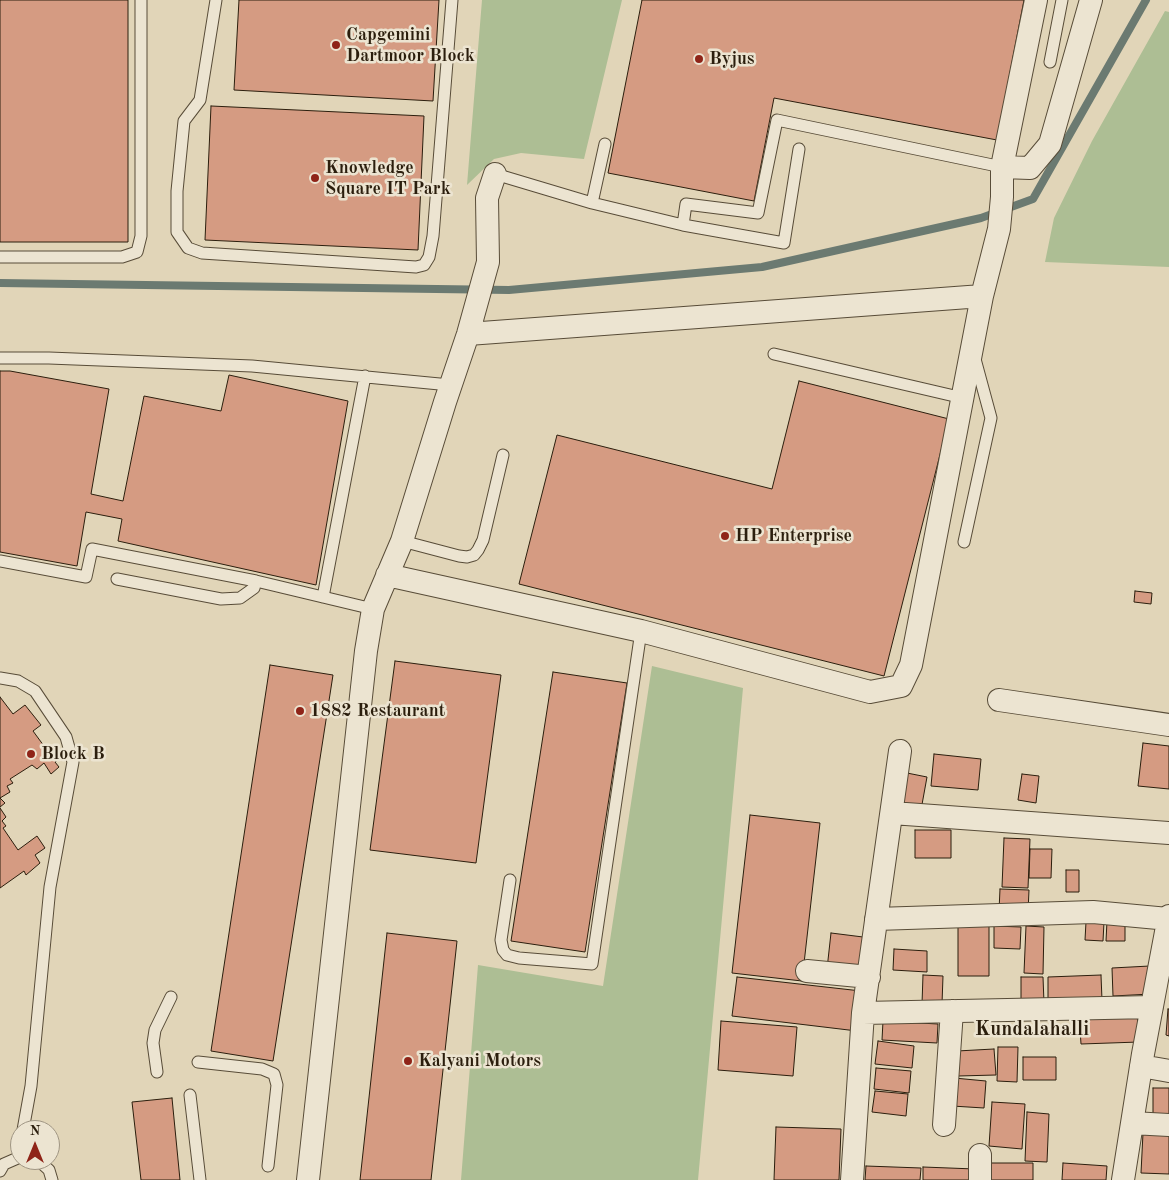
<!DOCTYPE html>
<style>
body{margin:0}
#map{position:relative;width:1169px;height:1180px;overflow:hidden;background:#e1d5b8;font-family:"Old Standard TT",serif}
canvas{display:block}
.north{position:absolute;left:10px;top:1120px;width:50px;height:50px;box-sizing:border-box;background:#ece4d1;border:1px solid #9f9583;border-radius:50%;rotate:0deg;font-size:14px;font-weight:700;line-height:20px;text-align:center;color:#2b1e0d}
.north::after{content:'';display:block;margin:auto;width:18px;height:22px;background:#8f2418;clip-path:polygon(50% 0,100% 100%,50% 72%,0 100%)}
</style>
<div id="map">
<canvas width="1169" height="1180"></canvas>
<div class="north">N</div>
</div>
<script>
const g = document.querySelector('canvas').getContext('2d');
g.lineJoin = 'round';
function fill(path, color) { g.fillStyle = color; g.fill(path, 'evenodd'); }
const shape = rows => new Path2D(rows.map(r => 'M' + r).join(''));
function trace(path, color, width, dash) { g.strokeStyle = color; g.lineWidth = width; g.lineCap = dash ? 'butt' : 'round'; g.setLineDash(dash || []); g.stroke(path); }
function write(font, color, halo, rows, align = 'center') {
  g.font = font + ' "Old Standard TT",serif'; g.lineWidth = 5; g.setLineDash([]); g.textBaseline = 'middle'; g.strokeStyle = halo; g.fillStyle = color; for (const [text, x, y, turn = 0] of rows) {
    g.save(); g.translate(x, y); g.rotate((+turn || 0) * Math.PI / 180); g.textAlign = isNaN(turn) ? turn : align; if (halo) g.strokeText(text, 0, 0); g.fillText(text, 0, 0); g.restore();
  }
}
const green = shape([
 [482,0,622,0,584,159,521,153,494,159,467,185],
 [1165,11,1169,12,1169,267,1045,262,1054,218,1092,141],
 [652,666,743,688,698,1180,461,1180,478,965,603,986]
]);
const stream = shape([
 [0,283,509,290,762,267,981,218,1033,199,1146,0]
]);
const building = shape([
 [0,0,128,0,128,242,0,242,0,0],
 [239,0,439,0,433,101,234,90,239,0],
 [642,0,1024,0,997,140,774,98,754,201,608,173,642,0],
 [211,106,424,116,418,250,205,240,211,106],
 [0,371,10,371,109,389,91,494,123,501,144,396,221,411,229,375,348,401,316,585,118,541,122,519,86,512,77,566,0,552,0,371],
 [799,381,949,419,884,676,519,584,557,435,772,489,799,381],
 [1135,591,1152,593,1151,604,1134,602,1135,591],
 [395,661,501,675,476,863,370,850,395,661],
 [270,665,333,675,273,1061,211,1051,270,665],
 [553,672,627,683,585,952,511,941,553,672],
 [0,697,13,714,25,705,41,725,33,731,44,746,46,744,51,751,57,747,63,756,55,762,59,767,51,774,44,763,37,769,32,765,10,779,13,783,7,786,10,792,0,798,5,803,0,807,0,697],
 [1143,743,1169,746,1169,789,1138,786,1143,743],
 [934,754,981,759,978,790,931,786,934,754],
 [907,773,927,777,921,810,901,806,907,773],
 [1022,774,1039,776,1036,803,1018,800,1022,774],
 [0,808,6,817,2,821,6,826,3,828,18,850,37,836,45,848,35,855,40,863,26,875,24,871,0,888,0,808],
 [750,815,820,823,802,981,732,973,750,815],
 [915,830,951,830,951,858,915,858,915,830],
 [1004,838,1030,839,1028,888,1002,887,1004,838],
 [1030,849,1052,849,1051,878,1029,878,1030,849],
 [1066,870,1079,870,1079,892,1066,892,1066,870],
 [1000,889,1029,890,1028,912,999,911,1000,889],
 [1107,921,1125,921,1125,941,1106,941,1107,921],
 [1086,922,1104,922,1103,941,1085,940,1086,922],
 [958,926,989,926,989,976,958,976,958,926],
 [994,926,1021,927,1020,949,994,948,994,926],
 [1026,926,1044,927,1043,974,1024,973,1026,926],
 [387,933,457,941,431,1180,360,1180,387,933],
 [831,933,863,937,859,973,827,969,831,933],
 [894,949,927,951,927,972,893,970,894,949],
 [1150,966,1151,994,1113,996,1112,968,1150,966],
 [923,975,943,976,942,1004,922,1004,923,975],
 [1101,975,1102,1000,1048,1002,1048,977,1101,975],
 [737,977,861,991,857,1031,732,1016,737,977],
 [1021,977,1043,977,1044,1003,1021,1004,1021,977],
 [1168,1009,1169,1009,1169,1036,1166,1035,1168,1009],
 [1137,1013,1139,1042,1081,1044,1079,1015,1137,1013],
 [721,1021,797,1027,793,1076,718,1070,721,1021],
 [883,1021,938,1024,937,1043,882,1040,883,1021],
 [878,1041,914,1046,912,1068,875,1064,878,1041],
 [998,1047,1018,1047,1017,1082,997,1081,998,1047],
 [994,1049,996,1075,958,1076,957,1051,994,1049],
 [1023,1057,1056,1057,1056,1080,1023,1080,1023,1057],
 [876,1068,911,1071,909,1093,874,1089,876,1068],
 [954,1078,986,1081,984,1108,952,1106,954,1078],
 [1153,1088,1169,1088,1169,1120,1153,1119,1153,1088],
 [875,1091,908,1094,906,1116,872,1112,875,1091],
 [172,1098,180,1180,141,1180,132,1102,172,1098],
 [992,1102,1025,1104,1022,1149,989,1146,992,1102],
 [1027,1112,1049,1114,1047,1162,1025,1161,1027,1112],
 [776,1127,841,1129,839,1180,774,1180,776,1127],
 [1143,1133,1169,1134,1169,1174,1141,1173,1143,1133],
 [985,1163,1033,1163,1033,1180,985,1180,985,1163],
 [1063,1163,1107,1166,1106,1180,1062,1180,1063,1163],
 [866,1166,921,1168,920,1180,865,1180,866,1166],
 [923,1167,975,1169,975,1180,923,1180,923,1167]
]);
const lane = shape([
 [216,0,200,100,184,121,177,191,177,232,188,248,202,253,416,267,424,265,429,257,433,236,452,0],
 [1050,62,1062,0],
 [495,174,592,203,683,225,686,204,758,213,777,120,1002,167],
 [592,203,605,144],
 [683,225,784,243,799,149],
 [0,257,122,257,137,252,141,236,141,0],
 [774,354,963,398],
 [0,358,49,358,252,366,450,385],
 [402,541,459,556,467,557,474,555,478,550,483,540,503,455],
 [964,542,991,418,975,359],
 [0,561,86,577,92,549,256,581,373,609],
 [117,579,221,599,240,598,254,588,256,581],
 [323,597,365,376],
 [0,678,18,681,35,691,66,737,73,762,50,887,31,1086,23,1130],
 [510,880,501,940,503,950,507,955,519,958,592,964,641,631],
 [198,1062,262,1069,274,1074,277,1085,268,1166],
 [157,1072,153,1043,155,1030,171,997],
 [190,1095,200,1180],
 [38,1160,49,1170,52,1180],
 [0,1171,4,1164,20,1157]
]);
const street = shape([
 [1002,167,1030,168,1050,144,1091,0],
 [982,296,999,229,1002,197,1002,167,1036,0],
 [387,575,641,631,870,692,901,686,911,665,982,296,468,334],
 [999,700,1169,725],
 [892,813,1169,833],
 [876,919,1093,912,1169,919],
 [807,971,869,977],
 [863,1013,1152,1007],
 [1141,1066,1169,1071],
 [1132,1123,1169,1125],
 [944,1125,952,1011],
 [308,1180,366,651,373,609,402,541,445,402,468,334,488,262,487,198,495,174],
 [852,1180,863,1013,900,751],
 [980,1180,980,1155],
 [1123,1180,1143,1054,1169,916]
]);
const markers = [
 [336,45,5,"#8f2418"],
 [699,59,5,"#8f2418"],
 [315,178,5,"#8f2418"],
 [725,536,5,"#8f2418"],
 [300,711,5,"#8f2418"],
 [31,754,5,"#8f2418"],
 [408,1061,5,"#8f2418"]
];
const poiNames = [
 ["Capgemini",346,35],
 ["Dartmoor Block",346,56],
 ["Byjus",709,59],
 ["Knowledge",325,168],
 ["Square IT Park",325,189],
 ["HP Enterprise",735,536],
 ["1882 Restaurant",310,711],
 ["Block B",41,754],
 ["Kalyani Motors",418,1061]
];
const quarterNames = [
 ["Kundalahalli",1032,1030]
];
fill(green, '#adbe94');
trace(stream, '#6b7a71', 8);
fill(building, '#d59b82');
trace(building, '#2b1e0d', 1);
trace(lane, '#584c38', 13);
trace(street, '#584c38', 24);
trace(lane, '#ece4d1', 11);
trace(street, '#ece4d1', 22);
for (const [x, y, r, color] of markers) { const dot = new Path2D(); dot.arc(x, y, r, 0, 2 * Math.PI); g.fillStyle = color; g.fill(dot); trace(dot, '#ece4d1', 2); }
write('bold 18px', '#2b1e0d', '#ece4d1', poiNames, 'left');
write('bold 20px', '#2b1e0d', '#ece4d1', quarterNames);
</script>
